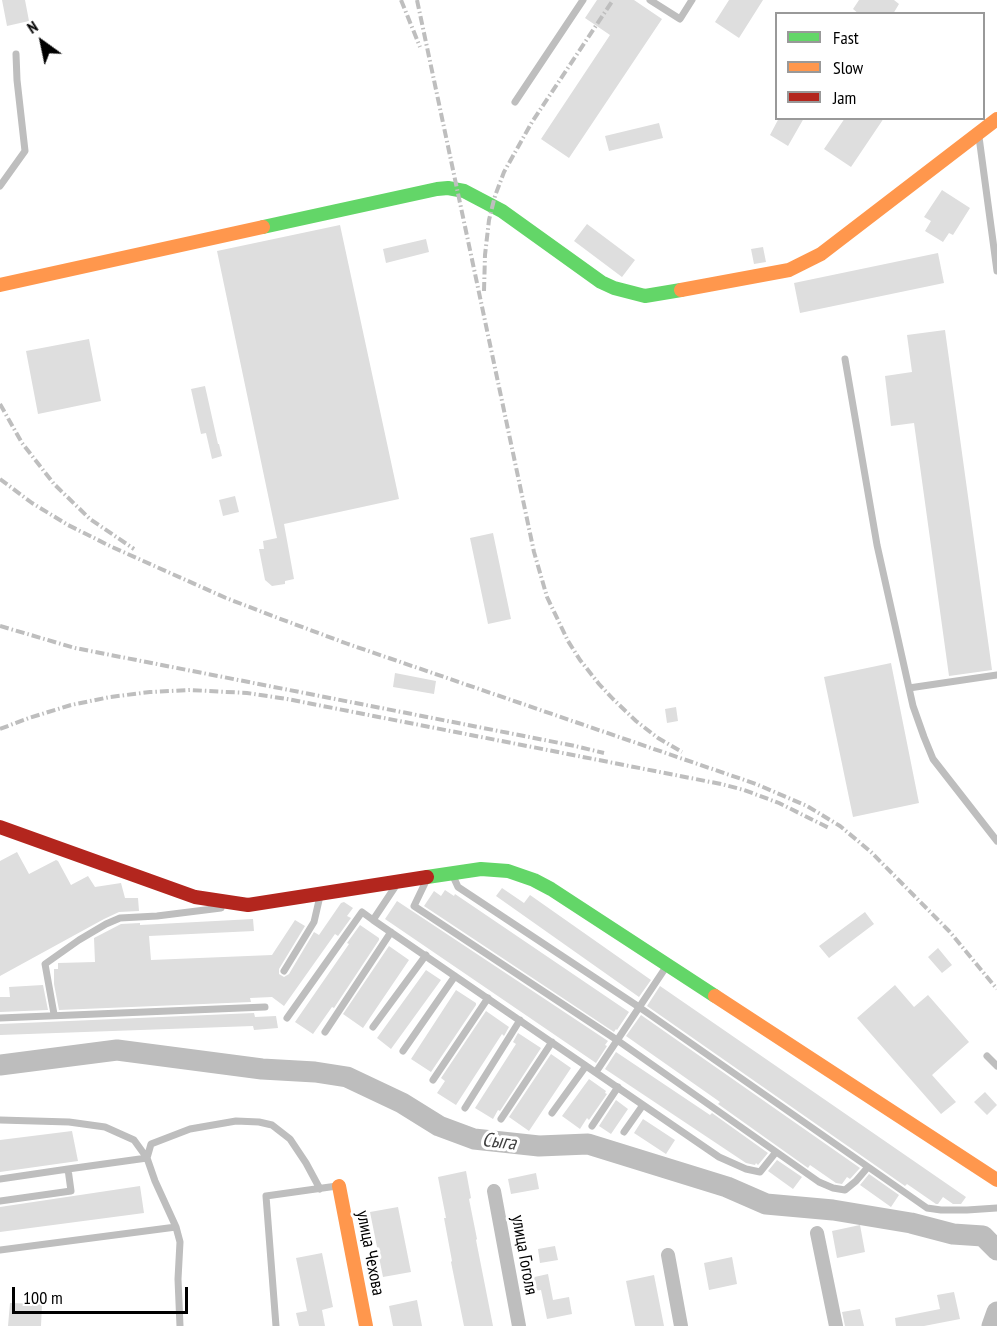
<!DOCTYPE html>
<meta charset="utf-8">
<style>
body{margin:0}
#map{position:relative;width:997px;height:1326px;overflow:hidden;background:#fff;font-family:"PT Sans Narrow",sans-serif}
canvas{display:block}
.legend{position:absolute;left:775px;top:12px;width:210px;height:108px;box-sizing:border-box;background:#fff;border:2px solid #999;margin:0;padding:8px 10px;list-style:none;font-size:18px;color:#000}
.legend li{display:flex;align-items:center;gap:12px;height:30px}
.legend b{width:30px;border:2px solid #999}
.north{position:absolute;left:12px;top:12px;width:60px;height:60px;-webkit-text-stroke:4px #fff;paint-order:stroke;rotate:327deg;font-size:16px;font-weight:700;line-height:24px;text-align:center;color:#000}
.north::after{content:'';display:block;margin:auto;width:21px;height:27px;background:#000;clip-path:polygon(50% 0,100% 100%,50% 72%,0 100%)}
.scale{position:absolute;left:12px;top:1287px;width:176px;height:27px;box-sizing:border-box;border:3px solid #000;border-top:0;padding-left:8px;font-size:18px;line-height:21px;white-space:nowrap;color:#000;-webkit-text-stroke:4px #fff;paint-order:stroke}
</style>
<div id="map">
<canvas width="997" height="1326"></canvas>
<ul class="legend">
<li><b style="height:8px;background:#63d668"></b>Fast</li>
<li><b style="height:8px;background:#ff974d"></b>Slow</li>
<li><b style="height:8px;background:#b3261e"></b>Jam</li>
</ul>
<div class="north">N</div>
<div class="scale">100 m</div>
</div>
<script>
const g = document.querySelector('canvas').getContext('2d');
g.lineJoin = 'round';
const shape = rows => new Path2D(rows.map(r => 'M' + r).join(''));
function trace(path, color, width, dash) { g.strokeStyle = color; g.lineWidth = width; g.lineCap = dash ? 'butt' : 'round'; g.setLineDash(dash || []); g.stroke(path); }
function fill(path, color) { g.fillStyle = color; g.fill(path, 'evenodd'); }
function write(font, color, halo, rows, align = 'center') {
  g.font = font + ' "PT Sans Narrow",sans-serif'; g.lineWidth = 6; g.setLineDash([]); g.textBaseline = 'middle'; g.strokeStyle = halo; g.fillStyle = color; for (const [text, x, y, turn = 0] of rows) {
    g.save(); g.translate(x, y); g.rotate((+turn || 0) * Math.PI / 180); g.textAlign = isNaN(turn) ? turn : align; if (halo) g.strokeText(text, 0, 0); g.fillText(text, 0, 0); g.restore();
  }
}
const river = shape([
 [0,1065,117,1050,262,1069,315,1072,347,1077,402,1103,439,1126,474,1139,539,1146,588,1144,727,1187,766,1204,833,1210,911,1223,953,1234,983,1236,997,1250],
 [992,1326,997,1312]
]);
const building = shape([
 [2,0,25,0,29,21,7,26],
 [597,0,634,0,662,19,569,158,541,139,610,35,585,18],
 [729,0,763,0,739,38,715,22],
 [859,0,894,0,899,4,893,14,859,14,853,9],
 [779,118,804,118,788,146,770,135],
 [845,118,884,118,851,167,824,149],
 [659,123,663,138,609,151,605,136],
 [942,190,970,208,953,235,949,233,943,242,925,231,931,221,924,217],
 [587,224,635,260,622,277,574,241],
 [340,225,399,499,284,524,294,579,285,581,285,584,272,586,265,580,259,549,264,549,263,541,277,538,217,251],
 [426,239,429,252,386,263,383,249],
 [763,247,766,262,754,264,751,249],
 [938,253,944,283,800,313,794,283],
 [945,330,992,670,949,676,914,423,891,426,885,376,912,372,907,335],
 [89,339,101,401,38,414,26,351],
 [205,386,218,444,219,444,222,456,212,459,206,433,201,434,191,389],
 [235,496,239,512,223,516,219,500],
 [493,533,511,619,488,624,470,538],
 [891,663,919,803,853,817,824,677],
 [395,673,436,681,434,694,393,687],
 [676,707,678,721,667,723,665,709],
 [17,852,29,874,56,860,58,861,71,885,88,876,95,887,121,883,125,898,138,898,139,911,119,912,104,919,0,976,0,861],
 [502,888,524,903,530,895,651,980,639,997,496,896],
 [445,890,454,896,455,894,629,1012,617,1030,616,1029,614,1032,424,906,434,891,441,896],
 [397,901,608,1041,605,1045,607,1046,596,1063,385,919],
 [344,902,353,908,347,916,351,918,338,936,335,934,284,1006,272,997,250,998,251,1002,59,1010,54,984,54,969,58,969,58,963,95,962,94,938,121,924,140,923,140,925,253,919,254,931,149,936,151,960,272,955,295,920,305,926,279,969,279,974,284,977,289,974,314,932,319,935,341,903],
 [865,912,874,924,829,958,819,946],
 [360,925,379,938,379,940,334,1008,332,1007,313,1034,295,1022,349,944,347,943],
 [389,946,409,960,363,1028,343,1014],
 [938,948,952,965,942,973,928,957],
 [426,970,441,980,391,1049,377,1038],
 [43,985,48,1010,0,1012,0,997,10,997,9,987],
 [895,985,914,1007,928,995,969,1042,932,1075,956,1102,941,1114,857,1018],
 [660,986,966,1197,961,1204,953,1204,943,1197,938,1204,936,1204,907,1184,905,1186,647,1006],
 [456,990,476,1003,476,1005,431,1072,411,1059],
 [486,1011,509,1027,504,1036,502,1034,456,1105,437,1093,445,1081,441,1078],
 [254,1013,255,1017,276,1016,278,1028,254,1030,253,1026,0,1035,0,1024],
 [641,1015,860,1168,850,1179,847,1177,842,1184,836,1183,810,1165,808,1168,718,1104,720,1102,626,1036],
 [518,1033,541,1048,500,1111,498,1110,493,1119,475,1108,516,1044,513,1042],
 [616,1052,710,1115,712,1113,768,1153,758,1165,756,1163,755,1165,746,1163,605,1069],
 [551,1054,571,1068,529,1131,509,1117],
 [589,1079,606,1091,605,1093,607,1094,589,1120,587,1118,580,1129,562,1116],
 [985,1092,997,1105,987,1115,974,1102],
 [616,1100,628,1109,611,1134,599,1126],
 [643,1119,675,1140,666,1154,634,1133],
 [72,1131,78,1161,0,1172,0,1140],
 [777,1160,802,1177,793,1189,768,1171],
 [466,1171,471,1198,469,1199,477,1239,476,1240,493,1326,464,1326,451,1262,452,1261,444,1218,446,1218,438,1177],
 [536,1173,539,1189,511,1194,508,1179],
 [869,1174,899,1195,891,1207,860,1185],
 [140,1186,144,1213,0,1232,0,1207],
 [398,1207,411,1272,383,1277,370,1212],
 [860,1225,865,1252,837,1258,832,1231],
 [555,1246,558,1260,540,1263,538,1249],
 [322,1253,333,1307,322,1310,325,1326,299,1326,296,1313,307,1311,296,1258],
 [732,1257,737,1284,709,1290,704,1263],
 [548,1274,553,1300,569,1297,572,1314,547,1319,541,1290,533,1291,530,1278],
 [654,1275,664,1326,635,1326,626,1281],
 [954,1292,960,1319,924,1326,896,1326,895,1318,940,1309,937,1295],
 [417,1300,422,1326,393,1326,389,1306],
 [10,1303,42,1304,41,1326,8,1326],
 [860,1309,864,1326,845,1326,842,1312]
]);
const lane = shape([
 [650,0,680,19,692,0],
 [515,102,583,0],
 [979,137,997,271],
 [0,186,25,151,17,80,16,54],
 [845,359,877,545,913,706,924,737,933,759,997,841],
 [909,688,997,675],
 [453,876,458,887,639,1007,927,1208,941,1210,967,1210,997,1208],
 [427,879,414,906,617,1040,819,1182,833,1188,845,1190,856,1181,868,1167],
 [373,920,719,1157,746,1169,760,1172,776,1152],
 [284,971,314,922,320,896],
 [54,1014,45,964,79,940,106,924,120,918,157,916,221,908],
 [0,1018,265,1007],
 [287,1018,362,912,373,920,395,887],
 [373,1027,426,955],
 [325,1032,391,932],
 [403,1051,455,976],
 [987,1056,997,1066],
 [596,1072,666,967],
 [433,1080,488,998],
 [465,1108,520,1020],
 [552,1113,586,1066],
 [501,1119,552,1042],
 [0,1120,69,1122,105,1127,134,1140,147,1158,155,1181,176,1227,180,1242,178,1279,180,1326],
 [592,1126,618,1087],
 [624,1132,643,1105],
 [0,1179,68,1169],
 [0,1201,71,1191,68,1169,147,1158,151,1144,190,1129,236,1121,259,1122,272,1125,290,1139,306,1163,320,1189],
 [0,1250,176,1227],
 [276,1326,266,1196,337,1186]
]);
const street = shape([
 [494,1191,519,1326],
 [817,1233,836,1326],
 [668,1255,681,1326]
]);
const fast = shape([
 [263,227,437,189,448,188,464,191,502,211,601,282,614,288,645,296,681,290],
 [427,877,481,869,508,871,534,880,551,889,715,996]
]);
const slow = shape([
 [0,285,263,227],
 [681,290,789,270,821,254,997,119],
 [715,996,997,1180],
 [339,1186,366,1326]
]);
const jam = shape([
 [0,827,195,897,248,905,427,877]
]);
const rail = shape([
 [401,0,420,47],
 [417,0,534,552,547,597,568,641,580,660,599,684,613,699,636,721,658,738,682,752],
 [484,291,485,255,489,220,495,196,504,172,532,122,613,0],
 [0,404,22,443,54,484,90,519,134,549],
 [0,479,32,503,68,525,112,547,226,598,278,618,348,644,756,784,807,806,840,826,871,852,949,931,997,989],
 [0,626,75,648,575,746,604,753],
 [0,729,29,718,71,705,110,697,150,692,190,690,247,693,287,699,721,784,744,790,779,803,829,828]
]);
const streetNames = [
 ["улица Чехова",370,1253,79],
 ["улица Гоголя",524,1255,80]
];
const waterNames = [
 ["Сыга",499,1142,7]
];
trace(river, '#bdbdbd', 21);
fill(building, '#dedede');
trace(lane, '#bebebe', 7);
trace(street, '#bebebe', 14);
trace(fast, '#63d668', 14);
trace(slow, '#ff974d', 14);
trace(jam, '#b3261e', 14);
trace(rail, '#bebebe', 4, [9, 3, 1.5, 3]);
write('18px', '#000', '#fff', streetNames);
write('italic 20px', '#424242', '#fff', waterNames);
</script>
